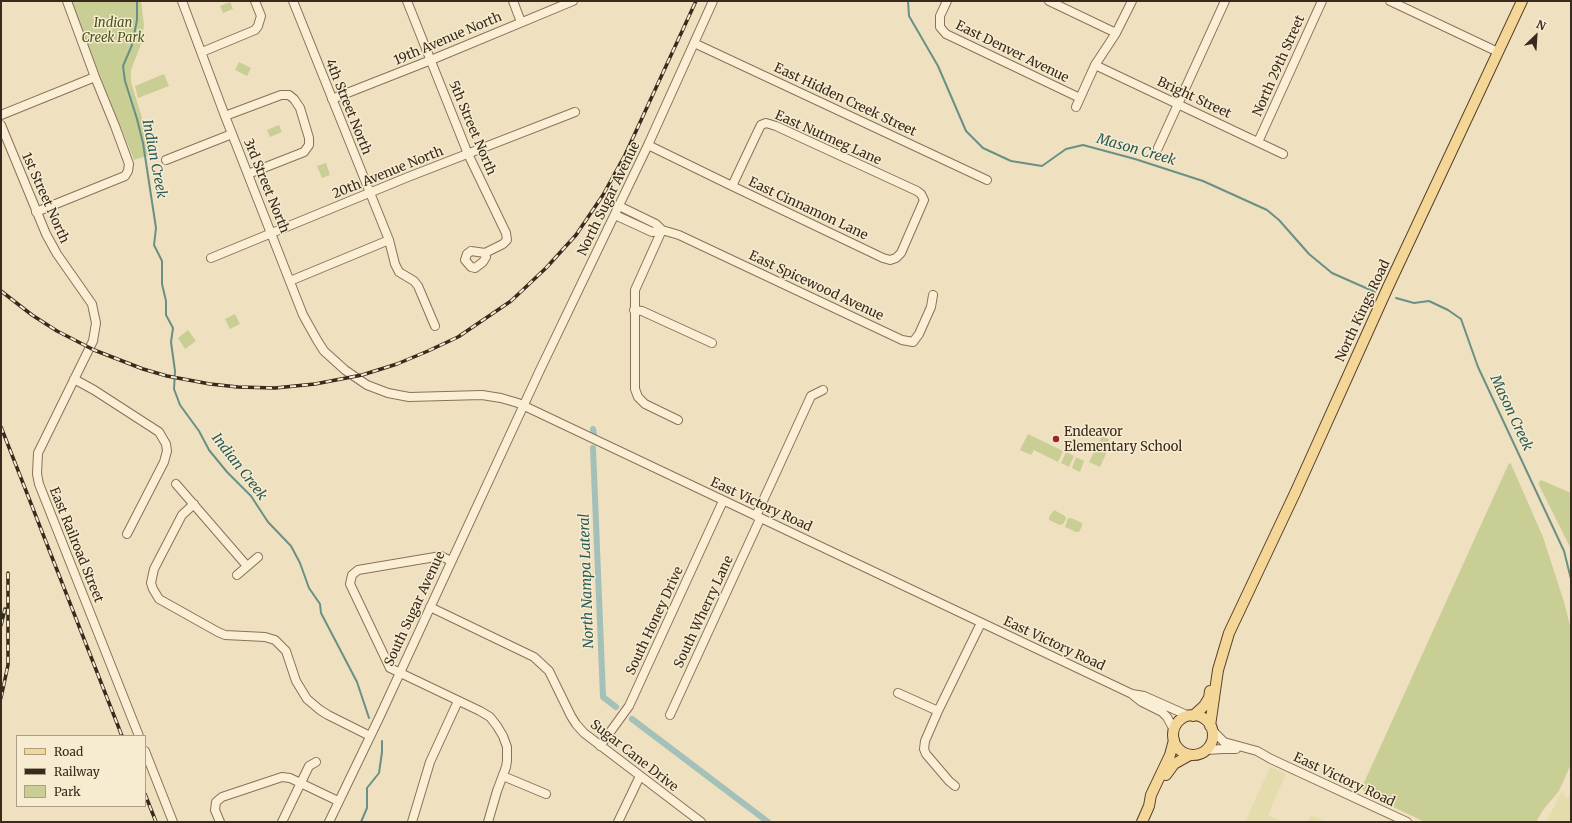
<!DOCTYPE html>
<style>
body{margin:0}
#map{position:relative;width:1572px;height:823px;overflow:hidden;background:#efe1c0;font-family:Merriweather,serif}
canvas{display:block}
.frame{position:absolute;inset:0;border:2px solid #382a1c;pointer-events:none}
.legend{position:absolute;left:16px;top:735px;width:130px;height:72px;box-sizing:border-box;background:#f7ebd0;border:1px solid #ab9e88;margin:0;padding:5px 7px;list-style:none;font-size:12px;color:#382a1c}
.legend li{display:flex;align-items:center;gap:8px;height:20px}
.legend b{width:20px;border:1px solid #ab9e88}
.north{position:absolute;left:1516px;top:16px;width:40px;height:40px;-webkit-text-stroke:3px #f7ebd0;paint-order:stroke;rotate:25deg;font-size:11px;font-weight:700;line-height:16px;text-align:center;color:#382a1c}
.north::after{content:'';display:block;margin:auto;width:14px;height:18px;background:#382a1c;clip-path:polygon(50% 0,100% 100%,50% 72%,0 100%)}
</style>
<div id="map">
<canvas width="1572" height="823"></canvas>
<div class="frame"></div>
<ul class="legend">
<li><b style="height:5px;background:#f4d696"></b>Road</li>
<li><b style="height:5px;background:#382a1c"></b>Railway</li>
<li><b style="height:11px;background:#c8ce94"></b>Park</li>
</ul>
<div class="north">N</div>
</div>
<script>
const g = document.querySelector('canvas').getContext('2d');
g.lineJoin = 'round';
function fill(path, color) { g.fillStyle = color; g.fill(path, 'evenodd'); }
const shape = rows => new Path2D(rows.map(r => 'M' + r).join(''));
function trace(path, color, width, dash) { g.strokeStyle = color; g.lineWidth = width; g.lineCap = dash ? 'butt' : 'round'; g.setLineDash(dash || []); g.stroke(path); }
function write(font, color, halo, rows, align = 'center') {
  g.font = font + ' Merriweather,serif'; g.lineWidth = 3; g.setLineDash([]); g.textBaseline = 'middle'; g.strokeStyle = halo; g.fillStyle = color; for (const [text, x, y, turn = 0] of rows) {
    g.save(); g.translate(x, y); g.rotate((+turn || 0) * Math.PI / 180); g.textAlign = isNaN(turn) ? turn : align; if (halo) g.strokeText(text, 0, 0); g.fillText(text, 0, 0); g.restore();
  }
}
const farmland = shape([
 [1270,767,1286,774,1268,815,1283,822,1245,822],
 [1562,791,1567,799,1571,791,1571,822,1546,822],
 [1311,815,1326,822,1308,822]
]);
const green = shape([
 [70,1,141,1,144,25,141,44,131,70,131,82,143,121,150,155,134,160],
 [230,2,233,9,223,13,220,6],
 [239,62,251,68,247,76,235,70],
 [164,74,169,86,138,98,135,86],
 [279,125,282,132,270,137,267,130],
 [326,163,330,175,322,178,317,166],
 [235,314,240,324,230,329,225,319],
 [188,330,196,341,185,349,178,338],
 [1028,434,1063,451,1058,462,1034,450,1031,455,1020,450],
 [1102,436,1109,439,1107,444,1110,445,1100,467,1089,462],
 [1066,452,1074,456,1069,467,1061,463],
 [1076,457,1084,461,1080,472,1072,468],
 [1509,463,1511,464,1543,537,1564,602,1571,630,1571,764,1559,791,1543,810,1536,822,1425,822,1367,795,1363,790,1363,785],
 [1541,480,1571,493,1571,554,1570,547,1538,483],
 [1054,510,1065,516,1066,519,1063,524,1060,525,1049,520,1049,517],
 [1068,518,1071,518,1082,523,1082,526,1079,532,1076,532,1065,527]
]);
const stream = shape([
 [137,1,137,20,132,45,123,66,125,81,137,119,143,143,156,228,154,245,162,261,162,284,166,301,166,315,173,328,171,342,175,371,174,389,180,405,199,431,209,450,227,472,251,496,268,522,291,546,300,563,309,588,320,604,321,613,357,682,369,718],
 [908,1,909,16,938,66,966,131,983,148,1011,161,1042,166,1066,149,1083,145,1135,159,1203,181,1267,210,1279,220,1309,254,1332,273,1375,292],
 [1396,298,1414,303,1429,301,1448,310,1461,319,1478,367,1564,551,1571,579],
 [361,822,367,808,367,788,379,773,382,752,382,741]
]);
const canal = shape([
 [593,429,594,435],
 [593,448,603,697,616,707],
 [632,719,768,822]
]);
const minor = shape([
 [182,1,225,116,303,315,317,340,324,351,345,370,367,385,388,393,409,397,482,395,501,398,518,403,1132,694,1144,696,1189,716],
 [293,1,389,240,395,264,399,272,414,281,418,286,435,326],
 [407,1,468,154,506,233,507,240,503,244,485,253],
 [513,1,521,22],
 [947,1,940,16,940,27,946,34,1080,98],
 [1049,1,1116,33],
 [1390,1,1498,52],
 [694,43,987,180],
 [202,52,255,30,258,26,261,16,255,1],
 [1095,65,1283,154],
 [332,99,431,60,573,1],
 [1076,107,1095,65,1116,33,1132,1],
 [1,115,95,77],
 [225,116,281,95,289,95,294,99,300,108,309,138,309,145,304,152,248,174],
 [1,125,46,234,57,254,92,304,96,323,93,341,38,453,37,474,39,484,139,736],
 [1258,142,1322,1],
 [648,145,732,186,883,258,890,260,896,258,901,253,924,200,921,194,917,191,776,126,766,123,761,125,758,131,732,186],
 [1158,148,1225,1],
 [166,160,232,134],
 [619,206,656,224,662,230],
 [36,212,125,176,128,171,129,164,115,126,95,77,67,1],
 [615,215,652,232,662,230,679,235,902,340,913,342,919,334,931,307,933,295],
 [662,230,635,290,635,389,638,397,645,404,678,420],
 [471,251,485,253,486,257,483,262,475,268,471,267,465,260,467,254,471,251],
 [211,258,408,177,575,112],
 [290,281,389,240],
 [634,310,642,311,712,343],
 [74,379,94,390,159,432,166,444,167,451,164,462,127,534],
 [176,484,247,566],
 [194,504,182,515,154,569,151,583,153,589,159,599,218,632,225,635,265,637,275,640,286,651,296,681,307,699,320,710,328,715,370,736],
 [756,516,811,396,823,390],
 [451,561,441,556,358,570,352,575,350,584,390,668,480,711,490,717,497,726,503,736,507,747,507,761,506,767,497,791,488,822],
 [237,575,258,557],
 [430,607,534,657,549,671,571,716,576,724,584,733,701,822],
 [898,693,938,711],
 [1133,695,1142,702,1162,712,1167,717,1174,730],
 [670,715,760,519],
 [1212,730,1224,742,1257,751,1271,759,1407,822],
 [600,746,629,706,723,501],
 [1206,750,1223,749,1236,749],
 [145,751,173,822],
 [503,776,546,794],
 [955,786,949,781,926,754,924,749,925,741,938,711,981,623],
 [220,822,215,810,216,802,222,797,282,777,290,778,338,801],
 [282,822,309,766,316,762],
 [329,822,380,716,540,370,648,145,713,1],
 [412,822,430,762,458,701],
 [618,822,640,776]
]);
const major = shape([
 '1173 735a20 20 0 1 1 40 0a20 20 0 1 1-40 0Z',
 [1193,716,1204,706,1209,698,1210,691],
 [1210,726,1218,670,1229,633,1296,491,1388,287,1522,1],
 [1166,775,1174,764,1190,755],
 [1142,822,1149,806,1151,795,1170,755,1174,740]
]);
const rail = shape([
 [1,291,32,315,57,331,94,350,143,369,167,376,210,384,238,387,275,388,315,384,362,375,397,364,428,351,458,337,511,301,546,268,576,235,603,195,625,155,696,1],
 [1,427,122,736],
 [1,625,5,609],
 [1,698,8,665,8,573],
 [145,794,156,822]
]);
const markers = [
 [1056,439,4,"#9b2528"]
];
const parkNames = [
 ["Indian",113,23],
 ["Creek Park",113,38]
];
const streetNames = [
 ["19th Avenue North",448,39,-23],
 ["East Denver Avenue",1012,52,26],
 ["North 29th Street",1279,66,-66],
 ["Bright Street",1194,98,25],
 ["East Hidden Creek Street",845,100,25],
 ["4th Street North",348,107,68],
 ["5th Street North",472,128,67],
 ["East Nutmeg Lane",828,138,24],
 ["20th Avenue North",388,173,-22],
 ["3rd Street North",266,186,68],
 ["1st Street North",45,198,66],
 ["North Sugar Avenue",609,199,-64],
 ["East Cinnamon Lane",808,209,25],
 ["East Spicewood Avenue",816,286,25],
 ["North Kings Road",1363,311,-65],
 ["East Victory Road",761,505,25],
 ["East Railroad Street",76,545,68],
 ["South Sugar Avenue",415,609,-65],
 ["South Wherry Lane",704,612,-65],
 ["South Honey Drive",655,621,-65],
 ["East Victory Road",1054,644,25],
 ["Sugar Cane Drive",634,756,38],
 ["East Victory Road",1344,780,25]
];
const poiNames = [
 ["Endeavor",1064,432],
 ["Elementary School",1064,447]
];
const waterNames = [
 ["Mason Creek",1136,150,16],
 ["Indian Creek",154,159,79],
 ["Mason Creek",1511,413,65],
 ["Indian Creek",239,467,52],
 ["North Nampa Lateral",587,581,-92]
];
fill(farmland, '#e5dcae');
fill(green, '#c8ce94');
trace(stream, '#6a9086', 2);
trace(canal, '#a3c1b8', 6);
trace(minor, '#897158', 10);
trace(major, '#573f2c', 12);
trace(minor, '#faeed4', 8);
trace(major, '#f4d696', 10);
trace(rail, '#382a1c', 3.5);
trace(rail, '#f7ebd0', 2, [6]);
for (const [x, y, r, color] of markers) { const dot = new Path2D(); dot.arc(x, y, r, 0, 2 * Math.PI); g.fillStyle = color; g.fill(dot); trace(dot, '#f7ebd0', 1.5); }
write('italic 13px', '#495622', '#f7ebd0', parkNames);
write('13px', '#382a1c', '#f7ebd0', streetNames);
write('13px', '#382a1c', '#f7ebd0', poiNames, 'left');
write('italic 14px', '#2b5955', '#f7ebd0', waterNames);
</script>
